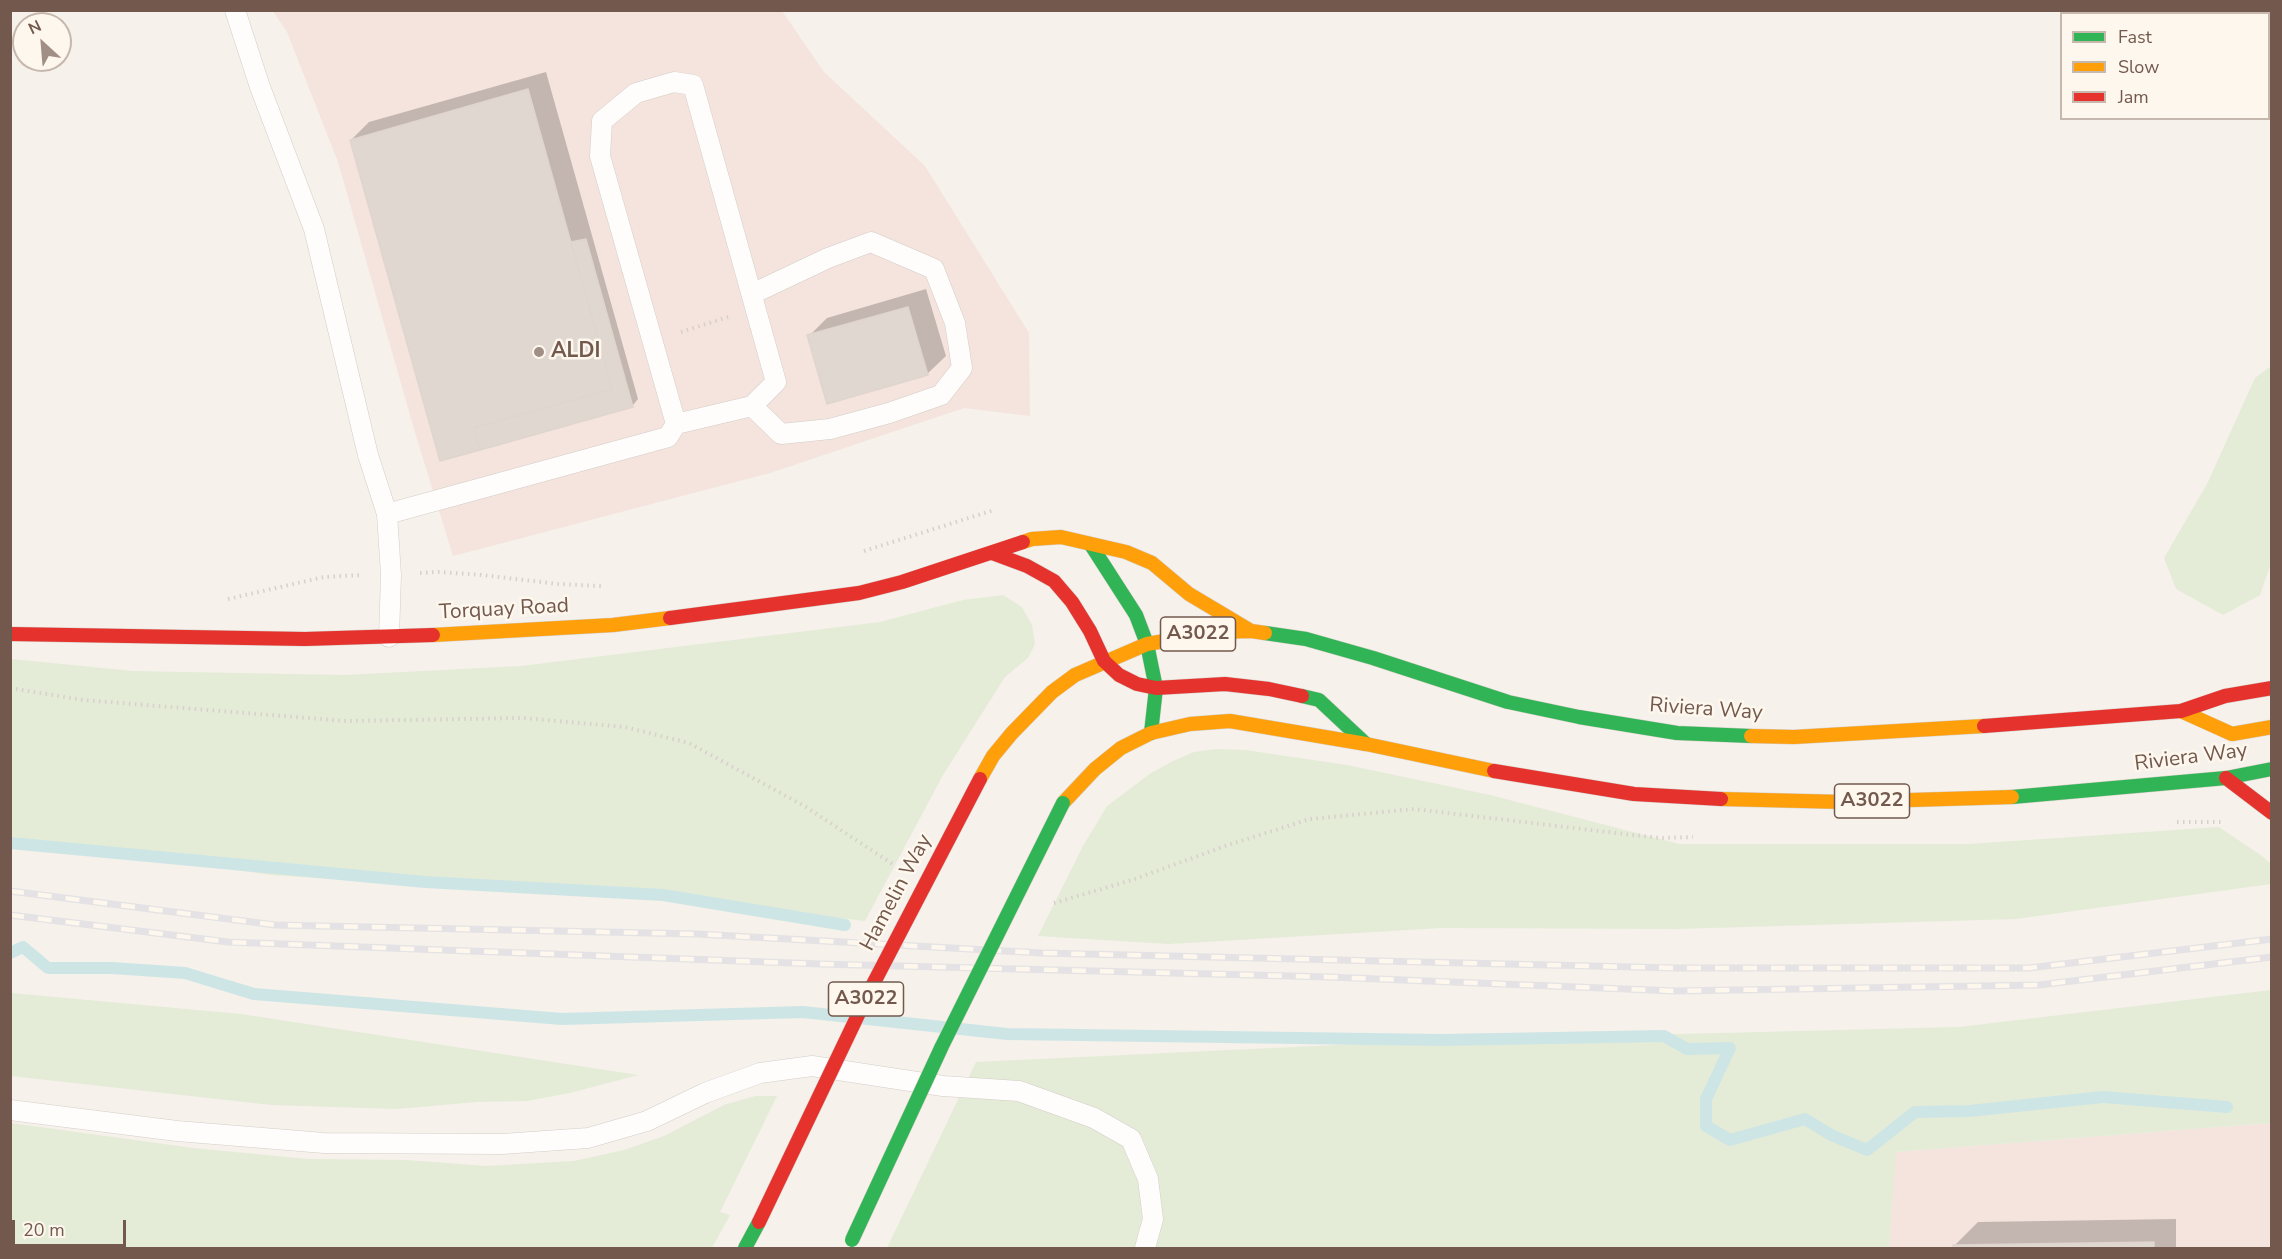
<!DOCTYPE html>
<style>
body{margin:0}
#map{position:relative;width:2282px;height:1259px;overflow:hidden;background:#f6f1eb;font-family:"Nunito Sans",sans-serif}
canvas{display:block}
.frame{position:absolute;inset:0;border:12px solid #73594d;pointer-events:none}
.legend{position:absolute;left:2060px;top:12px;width:210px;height:108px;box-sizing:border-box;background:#fef7ed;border:2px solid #c6b8ad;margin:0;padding:8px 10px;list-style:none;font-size:18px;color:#73594d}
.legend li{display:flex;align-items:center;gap:12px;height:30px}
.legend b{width:30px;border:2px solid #c6b8ad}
.north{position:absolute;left:12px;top:12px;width:60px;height:60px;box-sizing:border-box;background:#fef7ed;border:2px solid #c6b8ad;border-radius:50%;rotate:334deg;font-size:16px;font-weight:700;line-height:24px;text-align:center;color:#73594d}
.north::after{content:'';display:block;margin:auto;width:21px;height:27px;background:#a18e84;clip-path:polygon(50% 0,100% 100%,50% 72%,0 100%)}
.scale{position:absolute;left:12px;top:1220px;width:114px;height:27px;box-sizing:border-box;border:3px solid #73594d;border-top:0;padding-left:8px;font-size:18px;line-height:21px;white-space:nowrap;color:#73594d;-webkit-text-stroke:4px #fef7ed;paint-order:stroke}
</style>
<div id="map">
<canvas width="2282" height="1259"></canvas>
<div class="frame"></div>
<ul class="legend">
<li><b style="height:8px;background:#30b455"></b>Fast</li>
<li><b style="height:8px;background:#ff9f0a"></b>Slow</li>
<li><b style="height:8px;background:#e5322d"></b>Jam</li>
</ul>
<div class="north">N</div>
<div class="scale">20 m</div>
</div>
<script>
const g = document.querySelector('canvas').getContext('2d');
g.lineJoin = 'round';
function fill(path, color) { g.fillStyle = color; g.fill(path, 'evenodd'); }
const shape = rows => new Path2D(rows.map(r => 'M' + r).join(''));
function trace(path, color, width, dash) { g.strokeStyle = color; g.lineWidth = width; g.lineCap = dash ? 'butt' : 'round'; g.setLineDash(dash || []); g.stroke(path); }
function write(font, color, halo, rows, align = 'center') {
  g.font = font + ' "Nunito Sans",sans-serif'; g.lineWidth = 5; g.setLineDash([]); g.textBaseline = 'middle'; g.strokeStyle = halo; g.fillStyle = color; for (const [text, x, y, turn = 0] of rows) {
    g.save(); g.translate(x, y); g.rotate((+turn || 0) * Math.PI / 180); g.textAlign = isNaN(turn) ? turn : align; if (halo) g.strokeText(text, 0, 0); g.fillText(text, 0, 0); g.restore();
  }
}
const commercial = shape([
 [273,11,782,11,824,72,925,166,1029,333,1030,416,964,408,770,473,453,556,414,429,338,162,287,32],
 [2271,1123,2271,1248,1889,1248,1895,1152]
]);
const green = shape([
 [2271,366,2271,563,2260,595,2223,615,2176,589,2164,558,2207,484,2255,378],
 [1003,595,1022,607,1032,625,1035,644,1028,658,1005,677,943,775,865,921,693,901,271,875,11,838,11,659,133,671,345,675,521,666,880,622,963,600],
 [1217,749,1245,750,1347,765,1490,795,1679,844,1969,844,2219,827,2262,856,2271,864,2271,884,2016,919,1677,929,1442,928,1169,944,1038,936,1083,846,1107,806,1151,773,1173,761,1194,752],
 [2271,990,2271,1123,1896,1152,1889,1248,887,1248,976,1062,1442,1040,1959,1027],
 [11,993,241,1014,638,1075,570,1093,527,1101,477,1102,397,1109,271,1105,11,1076],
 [755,1096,777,1096,720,1212,730,1215,712,1248,24,1248,11,1245,11,1123,193,1148,308,1159,406,1160,487,1166,574,1161,624,1150,664,1136,724,1105]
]);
const shadow = shape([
 [546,72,638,399,633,405,441,459,351,140,369,122],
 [926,289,946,356,927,374,809,336,827,318],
 [2176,1219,2176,1248,1954,1248,1954,1246,1978,1222]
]);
const stream = shape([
 [10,843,425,882,663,895,845,925],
 [10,953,23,947,48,968,112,968,185,973,254,994,562,1019,803,1012,1007,1034,1442,1040,1664,1036,1687,1049,1730,1048,1706,1099,1706,1126,1730,1140,1805,1119,1831,1135,1867,1150,1915,1112,1969,1111,2103,1097,2227,1107]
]);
const building = shape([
 [528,89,612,389,474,428,480,450,440,461,350,140,528,89],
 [586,239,633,407,480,450,474,428,612,389,571,242,586,239],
 [908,307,928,375,827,404,807,335,908,307],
 [2154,1242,2154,1248,1953,1248,1953,1245,2154,1242]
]);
const path = shape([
 [681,332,728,317],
 [864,551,994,510],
 [420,573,439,572,482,575,558,584,601,586],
 [228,599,324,577,362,575],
 [10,688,83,700,346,721,523,718,625,727,689,743,806,807,894,865],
 [2177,822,2224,822],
 [1054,903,1132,880,1228,845,1310,819,1414,809,1633,835,1661,838,1693,837]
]);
const lane = shape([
 [235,10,260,87,314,229,368,455,387,514],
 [752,294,828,258,871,242,934,269,955,323,962,368,941,395,889,413,830,429,781,434,752,406],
 [389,637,391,575,387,514,668,437,676,424,600,156,602,121,636,93,674,82,693,85,776,382,752,406,676,424],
 [10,1110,177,1131,324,1143,502,1144,588,1138,647,1121,705,1093,760,1073,812,1066,943,1086,1019,1091,1094,1118,1131,1139,1148,1179,1153,1219,1145,1248]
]);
const fast = shape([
 [1091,545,1136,615,1147,644,1156,688,1151,733],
 [1265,633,1306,639,1373,658,1508,702,1579,717,1677,733,1751,736],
 [1302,696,1319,700,1366,744],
 [2012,797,2226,778,2272,769],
 [745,1248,759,1222]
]);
const slow = shape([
 [1023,542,1032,539,1061,537,1126,552,1152,563,1189,594,1251,631],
 [433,635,613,625,670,618],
 [2181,711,2232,734,2272,727],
 [1751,736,1794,737,1984,726],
 [980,779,993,756,1012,733,1052,692,1075,675,1147,644,1217,632,1251,631,1265,633],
 [1721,799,1844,802,2012,797],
 [1063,803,1095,769,1121,748,1151,733,1190,724,1230,721,1366,744,1494,771]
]);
const jam = shape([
 [992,553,1027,566,1054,581,1072,602,1090,631,1104,661,1119,675,1137,684,1156,688,1225,684,1269,689,1302,696],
 [670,618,859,593,902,582,1023,542],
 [10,634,305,639,433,635],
 [1984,726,2181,711,2225,696,2272,688],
 [1494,771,1634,794,1721,799],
 [2226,778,2272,813]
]);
const rail = shape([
 [10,891,275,925,697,934,1042,953,1675,968,2029,968,2272,939],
 [10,915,228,942,820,964,1329,977,1675,991,2039,985,2272,957]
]);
const fastBridge = shape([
 [852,1240,942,1046,1063,803]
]);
const jamBridge = shape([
 [759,1222,869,992,980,779]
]);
const markers = [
 [539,352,6,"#a18e84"]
];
const shields = [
 [1198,634,75],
 [1872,801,75],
 [866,999,75]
];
const shieldNames = [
 ["A3022",1198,634],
 ["A3022",1872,801],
 ["A3022",866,999]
];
const poiNames = [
 ["ALDI",551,352]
];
const streetNames = [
 ["Torquay Road",504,610,-3],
 ["Riviera Way",1706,710,4],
 ["Riviera Way",2191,758,-7],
 ["Hamelin Way",897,893,-62]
];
fill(commercial, '#f4e4dd');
fill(green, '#e4ecd7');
fill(shadow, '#0003');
trace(stream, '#cee5e6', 12);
fill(building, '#e0d7d1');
trace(building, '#dfd5ce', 1.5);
trace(lane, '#d3cdc7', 21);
trace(fast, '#d6cec8', 15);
trace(slow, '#d6cec8', 15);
trace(jam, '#d6cec8', 15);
trace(path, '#d7d0cb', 4, [1.5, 4.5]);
trace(lane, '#fefdfc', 20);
trace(fast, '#30b455', 14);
trace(slow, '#ff9f0a', 14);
trace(jam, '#e5322d', 14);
trace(rail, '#e4e2e4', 7);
trace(rail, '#fef7ed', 4.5, [14]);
trace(fastBridge, '#d5ccc7', 15, []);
trace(jamBridge, '#d5ccc7', 15, []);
trace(fastBridge, '#30b455', 14);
trace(jamBridge, '#e5322d', 14);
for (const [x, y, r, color] of markers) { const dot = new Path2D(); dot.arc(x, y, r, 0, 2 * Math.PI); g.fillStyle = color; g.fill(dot); trace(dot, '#fef7ed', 2); }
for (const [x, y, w] of shields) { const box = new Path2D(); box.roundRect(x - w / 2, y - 17, w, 34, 4.5); g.fillStyle = '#fef7ed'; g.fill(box); trace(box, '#73594d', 1.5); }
write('bold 20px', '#73594d', null, shieldNames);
write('bold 21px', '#73594d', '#fef7ed', poiNames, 'left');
write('21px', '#73594d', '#fef7ed', streetNames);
</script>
